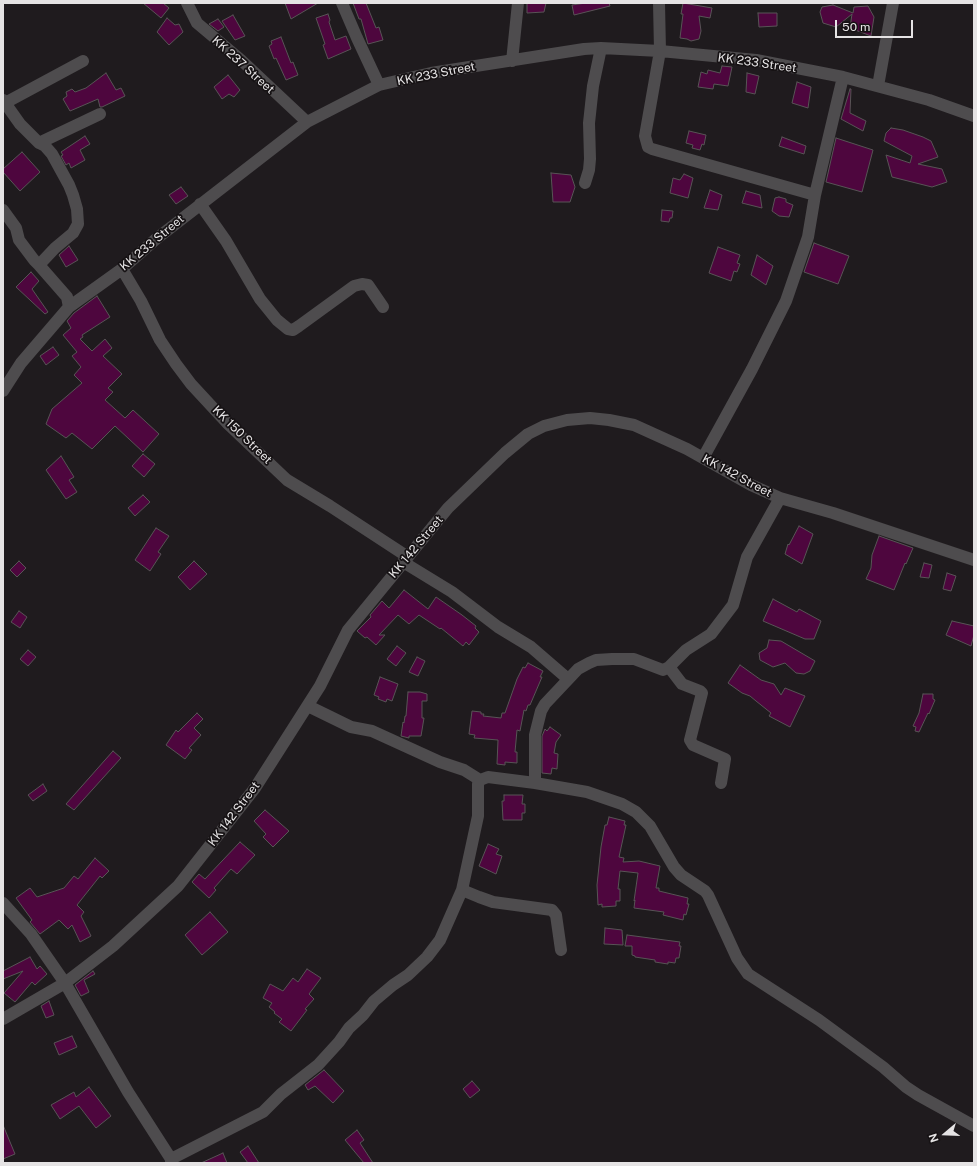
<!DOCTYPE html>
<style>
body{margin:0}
#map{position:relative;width:977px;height:1166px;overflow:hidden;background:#1f1b1e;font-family:"Public Sans",sans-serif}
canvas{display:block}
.frame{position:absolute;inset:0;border:4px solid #e5e3e4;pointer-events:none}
.north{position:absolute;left:925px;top:1114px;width:40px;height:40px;-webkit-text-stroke:3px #161214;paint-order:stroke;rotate:251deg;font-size:11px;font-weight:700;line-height:16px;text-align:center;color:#e5e3e4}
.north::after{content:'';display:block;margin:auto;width:14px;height:18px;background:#e5e3e4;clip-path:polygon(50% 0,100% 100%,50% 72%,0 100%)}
.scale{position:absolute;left:835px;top:20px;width:78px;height:18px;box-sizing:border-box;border:2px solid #e5e3e4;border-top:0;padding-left:5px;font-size:12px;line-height:14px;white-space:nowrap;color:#e5e3e4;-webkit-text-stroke:3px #161214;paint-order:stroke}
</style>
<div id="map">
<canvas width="977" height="1166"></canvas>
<div class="frame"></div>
<div class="north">N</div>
<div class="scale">50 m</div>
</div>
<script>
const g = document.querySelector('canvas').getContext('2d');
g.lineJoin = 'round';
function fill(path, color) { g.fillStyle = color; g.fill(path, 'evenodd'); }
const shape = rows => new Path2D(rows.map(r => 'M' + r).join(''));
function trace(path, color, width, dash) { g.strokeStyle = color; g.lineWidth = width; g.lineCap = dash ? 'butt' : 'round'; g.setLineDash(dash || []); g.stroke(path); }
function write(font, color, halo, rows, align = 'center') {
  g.font = font + ' "Public Sans",sans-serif'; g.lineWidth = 3.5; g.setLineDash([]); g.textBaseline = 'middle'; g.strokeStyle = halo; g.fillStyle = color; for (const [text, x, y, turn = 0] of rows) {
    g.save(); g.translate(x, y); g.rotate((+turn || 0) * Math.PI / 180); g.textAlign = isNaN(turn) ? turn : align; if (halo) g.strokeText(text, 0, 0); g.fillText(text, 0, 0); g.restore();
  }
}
const building = shape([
 [143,3,163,3,169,8,161,18,143,3],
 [285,3,318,3,291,19,285,3],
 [353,3,366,3,376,28,379,27,383,40,368,44,361,19,359,19,353,3],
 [527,3,546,3,544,12,527,13,527,3],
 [586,3,609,3,610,6,574,15,572,5,586,3],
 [683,3,712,8,710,18,699,16,701,31,699,39,691,41,687,39,680,38,683,14,681,14,683,3],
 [833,5,853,13,854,7,868,6,874,17,871,36,850,28,852,14,836,27,823,23,820,12,822,7,833,5],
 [758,13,777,13,777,26,759,27,758,13],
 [328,14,330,20,329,22,335,40,346,36,351,49,328,59,323,45,325,44,316,18,328,14],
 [233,15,245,36,235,40,222,21,233,15],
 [167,18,175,25,179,24,183,32,169,45,157,32,167,18],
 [218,19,224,27,218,31,209,24,218,19],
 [281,37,291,63,293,62,298,75,286,80,276,58,274,59,269,46,272,44,271,41,281,37],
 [722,66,732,67,728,86,714,84,713,89,698,87,701,72,707,74,708,70,720,73,722,66],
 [106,73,116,90,121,88,125,96,102,107,100,107,98,99,70,111,63,99,67,96,66,92,72,89,75,92,86,88,106,73],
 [747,73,759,76,755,94,746,92,747,73],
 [228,75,240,90,234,97,229,94,222,99,214,87,228,75],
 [797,82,811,87,808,108,792,103,797,82],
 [850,89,851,89,850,113,866,121,863,131,841,119,850,89],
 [891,128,903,130,923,137,931,141,938,157,918,164,942,169,947,182,932,187,892,177,886,155,910,163,912,156,884,141,886,133,891,128],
 [689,131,706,135,704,145,702,144,700,150,692,148,693,145,686,143,689,131],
 [85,136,90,144,80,150,85,160,71,168,69,163,66,165,61,156,63,155,61,152,85,136],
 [782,137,806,146,804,154,779,146,782,137],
 [836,138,873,150,862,192,826,182,836,138],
 [22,152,40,172,20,191,3,172,3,169,22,152],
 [551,173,571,175,575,187,570,202,553,202,551,173],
 [684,174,693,178,688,198,670,193,673,178,680,180,684,174],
 [181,187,188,196,176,204,169,195,181,187],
 [710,190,722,195,718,210,704,208,710,190],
 [746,191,760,195,762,208,742,203,746,191],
 [779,197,786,199,786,202,793,205,789,217,779,216,772,211,775,198,779,197],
 [662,210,673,211,672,218,670,218,669,222,661,221,662,210],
 [814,243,849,256,838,284,804,272,814,243],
 [69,246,78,260,66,267,59,255,69,246],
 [718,247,740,255,737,263,740,264,737,272,734,271,731,281,709,273,718,247],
 [757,255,773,266,766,285,751,275,757,255],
 [31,272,39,281,32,289,48,312,45,314,16,287,31,272],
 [97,296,110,317,82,335,83,337,80,339,92,351,105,339,112,348,103,356,122,374,108,388,113,392,105,400,125,418,133,410,159,434,143,452,115,426,92,449,72,433,66,438,46,424,52,409,82,383,74,375,81,367,72,356,77,352,63,335,71,328,67,321,74,313,97,296],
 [53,347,59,355,46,365,40,356,53,347],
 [143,454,155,464,144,477,132,466,143,454],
 [61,456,74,477,69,480,77,492,66,499,46,470,61,456],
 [143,495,150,502,135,516,128,508,143,495],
 [799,526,813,534,802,564,785,554,788,544,789,545,799,526],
 [156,528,169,536,158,552,161,554,150,571,135,560,156,528],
 [879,536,913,548,906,564,905,563,894,590,866,579,871,568,872,555,879,536],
 [19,561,26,568,17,577,10,570,19,561],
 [194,561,207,574,190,590,178,577,194,561],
 [924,563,932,565,929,578,920,577,924,563],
 [947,573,956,576,951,591,943,589,947,573],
 [404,590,428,609,436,597,462,615,476,626,475,628,479,632,469,645,466,642,463,646,441,628,440,629,419,615,409,624,398,615,379,635,385,635,376,645,367,637,365,638,357,631,371,617,370,615,382,601,389,608,404,590],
 [773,599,797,612,799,609,821,621,814,639,805,639,763,621,773,599],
 [19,611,27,617,20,628,11,622,19,611],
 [952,621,974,626,974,635,971,646,946,635,952,621],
 [769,640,781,641,815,661,810,671,804,674,796,673,785,663,773,667,760,660,759,653,767,648,769,640],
 [397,646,406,653,396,666,387,659,397,646],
 [28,650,36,657,28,666,20,659,28,650],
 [417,657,425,661,418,676,409,672,417,657],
 [528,663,543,671,540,677,542,677,530,705,528,705,526,711,524,710,520,731,517,730,515,752,517,752,517,763,505,762,505,765,497,764,498,740,474,738,475,735,469,734,472,711,481,712,481,714,484,714,483,716,501,718,502,713,505,713,517,679,523,667,525,668,528,663],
 [740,665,761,680,774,684,781,695,785,688,805,696,790,727,769,716,771,713,756,701,750,696,742,693,728,683,740,665],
 [380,677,398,684,392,701,387,699,386,702,378,699,379,697,374,695,380,677],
 [408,692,420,692,427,694,427,701,422,701,422,718,424,718,421,736,409,736,409,738,401,736,403,722,404,723,405,716,406,716,408,692],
 [923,694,933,694,933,699,935,700,929,714,928,713,919,732,915,731,916,727,913,726,919,713,923,694],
 [197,713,203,719,194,728,201,735,189,748,192,750,185,759,166,745,176,730,178,732,197,713],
 [550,727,561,735,556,742,554,753,558,754,557,769,552,768,551,774,542,773,542,736,545,729,547,731,550,727],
 [113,751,121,758,74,810,66,804,113,751],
 [43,784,47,791,33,801,28,795,43,784],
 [504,795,523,795,522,804,525,804,525,813,522,813,522,820,503,820,502,801,504,801,504,795],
 [265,810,289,831,273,847,263,837,266,834,254,821,265,810],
 [609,817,625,821,624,825,626,825,619,857,624,858,623,862,639,861,660,866,656,888,659,888,659,891,688,898,687,904,689,904,686,915,684,914,683,920,663,915,664,912,634,908,635,900,634,901,638,873,620,871,618,889,620,889,620,901,616,901,616,906,602,907,602,904,598,905,597,885,601,847,605,825,607,825,609,817],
 [240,842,255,855,237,874,231,869,214,888,216,890,209,898,192,882,199,874,205,879,240,842],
 [488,844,499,849,496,854,502,856,496,874,479,866,488,844],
 [95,858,109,871,102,878,100,876,77,905,84,912,81,916,91,936,80,942,72,925,68,929,59,920,40,934,30,922,32,920,16,898,30,888,37,897,64,888,74,876,78,879,95,858],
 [210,912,228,932,202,955,185,935,210,912],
 [605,928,622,930,623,945,604,944,605,928],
 [627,935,680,942,679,946,681,946,679,958,676,958,675,963,668,962,668,964,655,962,655,960,635,957,635,956,632,955,632,946,625,946,627,935],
 [30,957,37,969,40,966,47,974,35,985,32,982,15,1002,4,993,23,971,3,979,3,971,30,957],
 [307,969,321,978,309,994,314,999,305,1009,307,1010,291,1031,279,1022,282,1019,274,1013,275,1012,269,1007,272,1003,263,998,270,984,283,991,293,978,298,982,307,969],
 [93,971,95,974,84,980,89,992,81,996,75,985,93,971],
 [49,1001,54,1015,46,1018,41,1006,49,1001],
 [72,1036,77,1047,59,1055,54,1043,72,1036],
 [324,1070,344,1091,333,1103,315,1086,308,1090,305,1085,324,1070],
 [472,1081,480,1090,470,1098,463,1089,472,1081],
 [89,1087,111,1116,96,1128,79,1106,60,1119,51,1105,74,1092,76,1097,89,1087],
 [3,1125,15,1154,3,1159,3,1125],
 [357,1130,364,1140,360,1143,373,1163,364,1163,345,1140,357,1130],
 [248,1146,259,1163,248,1163,240,1152,248,1146],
 [223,1153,227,1163,201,1163,223,1153]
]);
const minor = shape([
 [187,3,197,23,241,60,307,122],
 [342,3,357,38,379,85],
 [659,3,660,51,645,136,648,147,652,149,815,195],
 [512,61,518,3],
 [878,86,893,3],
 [3,100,20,124,39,143,45,146,52,154,69,185,73,195,77,209,78,224,73,233,55,248,39,265,67,297,69,307],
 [5,103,83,61],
 [39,143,100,114],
 [585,183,589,170,590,159,589,123,593,86,601,48],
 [200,204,226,241,260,299,277,320,288,329,293,330,299,326,354,286,362,284,368,285,383,307],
 [3,210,16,228,19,240,34,260,39,265],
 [122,269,141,301,160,340,176,364,191,384,228,424,287,480,330,506,408,557],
 [3,391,21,363,69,307,122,269,156,239,307,122,379,85,431,73,584,49,601,48,660,51,756,60,843,77,929,100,974,116],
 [703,458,752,369,786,301,808,237,815,195,843,77],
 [403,562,452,592,498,627,531,647,568,679],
 [669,667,682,684,700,691,702,693,690,740,693,745,725,759,721,783],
 [308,706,351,727,372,731,440,762,464,770,480,780],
 [535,783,535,735,541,711,545,704,578,669,589,663,596,660,612,659,634,659,663,670,669,667,686,650,711,634,733,605,747,557,780,498],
 [462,890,479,897,493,902,552,910,556,915,561,950],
 [3,903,31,934,65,983,128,1092,171,1159,171,1163],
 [3,1019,65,983,113,946,178,886,255,788,320,686,348,630,448,508,505,453,528,434,544,426,567,420,590,418,609,420,634,425,687,449,751,485,780,498,833,513,974,560],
 [171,1159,263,1112,281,1094,318,1065,339,1042,349,1028,363,1015,374,1001,393,985,408,975,427,957,440,940,462,890,478,816,478,784,480,780,488,777,535,783,587,792,622,804,636,812,650,826,674,867,681,875,705,891,708,895,737,958,748,974,819,1020,883,1067,906,1087,918,1095,974,1126]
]);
const streetNames = [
 ["KK 233 Street",757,63,8],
 ["KK 237 Street",243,65,42],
 ["KK 233 Street",436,74,-11],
 ["KK 233 Street",152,243,-40],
 ["KK 150 Street",242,435,44],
 ["KK 142 Street",737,476,28],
 ["KK 142 Street",416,547,-50],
 ["KK 142 Street",234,814,-53]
];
fill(building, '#4e063e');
trace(building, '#585456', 1);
trace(minor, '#4e4c4e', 12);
write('12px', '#e5e3e4', '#161214', streetNames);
</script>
